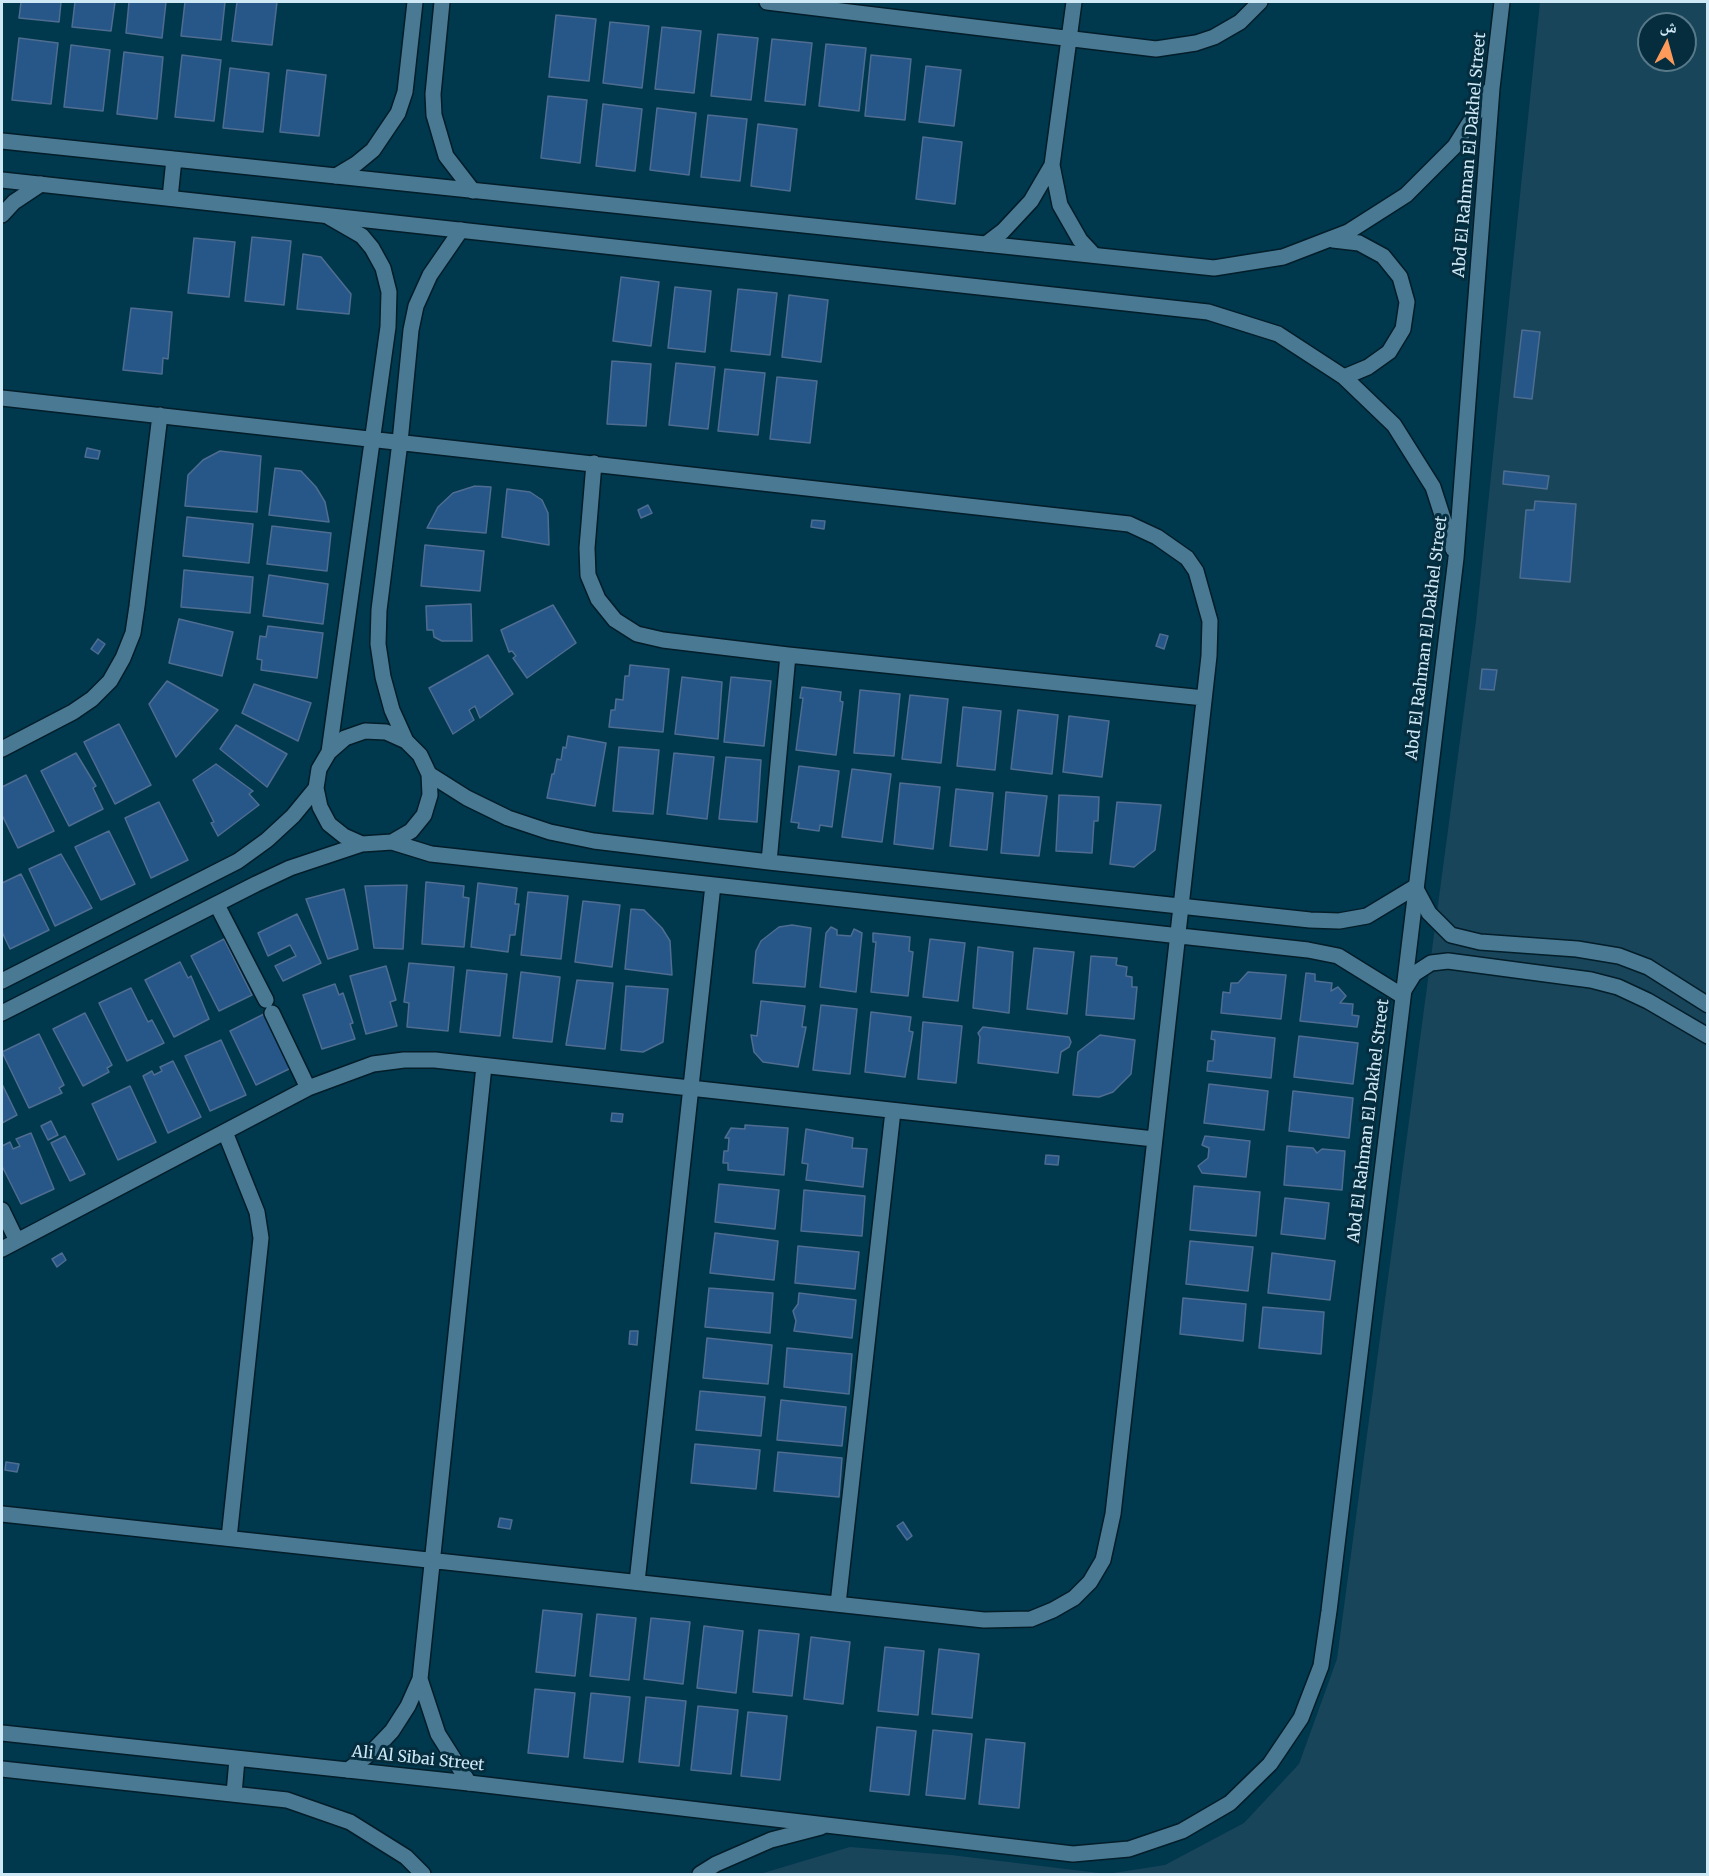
<!DOCTYPE html>
<meta charset="utf-8">
<style>
body{margin:0}
#map{position:relative;width:1709px;height:1876px;overflow:hidden;background:#00384e;font-family:Merriweather,"Noto Naskh Arabic",serif}
canvas{display:block}
.frame{position:absolute;inset:0;border:3px solid #cfe8f6;pointer-events:none}
.north{position:absolute;left:1637px;top:12px;width:60px;height:60px;box-sizing:border-box;background:#052d3e;border:2px solid #567888;border-radius:50%;rotate:6deg;font-size:16px;font-weight:700;line-height:24px;text-align:center;color:#cfe8f6}
.north::after{content:'';display:block;margin:auto;width:21px;height:27px;background:#ff9b5a;clip-path:polygon(50% 0,100% 100%,50% 72%,0 100%)}
</style>
<div id="map">
<canvas width="1709" height="1876"></canvas>
<div class="frame"></div>
<div class="north">ش</div>
</div>
<script>
const g = document.querySelector('canvas').getContext('2d');
g.lineJoin = 'round';
function fill(path, color) { g.fillStyle = color; g.fill(path, 'evenodd'); }
const shape = rows => new Path2D(rows.map(r => 'M' + r).join(''));
function trace(path, color, width, dash) { g.strokeStyle = color; g.lineWidth = width; g.lineCap = dash ? 'butt' : 'round'; g.setLineDash(dash || []); g.stroke(path); }
function write(font, color, halo, rows, align = 'center') {
  g.font = font + ' Merriweather,serif'; g.lineWidth = 6; g.setLineDash([]); g.textBaseline = 'middle'; g.strokeStyle = halo; g.fillStyle = color; for (const [text, x, y, turn = 0] of rows) {
    g.save(); g.translate(x, y); g.rotate((+turn || 0) * Math.PI / 180); g.textAlign = isNaN(turn) ? turn : align; if (halo) g.strokeText(text, 0, 0); g.fillText(text, 0, 0); g.restore();
  }
}
const built = shape([
 [1540,2,1707,2,1707,1874,760,1874,850,1847,951,1855,1107,1874,1165,1865,1244,1823,1299,1764,1337,1659,1476,621],
 [1649,24,1685,24,1685,60,1649,60]
]);
const building = shape([
 [21,2,61,2,59,22,19,18,21,2],
 [75,2,115,2,111,31,72,27,75,2],
 [129,2,166,2,162,38,126,33,129,2],
 [185,2,225,2,221,40,181,36,185,2],
 [237,2,277,2,272,45,232,41,237,2],
 [556,15,596,19,589,81,549,77,556,15],
 [610,22,649,26,642,88,603,83,610,22],
 [662,27,701,31,694,93,655,89,662,27],
 [718,34,758,38,751,100,711,96,718,34],
 [19,38,58,43,51,104,12,100,19,38],
 [772,39,812,43,805,105,765,101,772,39],
 [826,44,866,48,859,111,819,106,826,44],
 [71,45,110,50,103,111,64,107,71,45],
 [124,52,163,57,157,119,117,114,124,52],
 [182,55,221,60,214,121,175,117,182,55],
 [871,55,911,59,905,120,865,116,871,55],
 [926,66,961,70,954,126,919,122,926,66],
 [230,68,269,73,263,132,223,128,230,68],
 [287,70,326,75,319,136,280,132,287,70],
 [548,96,587,100,580,163,541,158,548,96],
 [603,104,642,109,635,171,596,166,603,104],
 [657,108,696,113,689,175,650,170,657,108],
 [708,115,747,119,740,181,701,177,708,115],
 [758,124,797,129,790,191,751,186,758,124],
 [923,137,962,142,955,204,916,199,923,137],
 [252,237,291,241,284,305,245,301,252,237],
 [194,238,235,242,229,297,188,293,194,238],
 [303,254,321,257,351,294,349,314,297,309,303,254],
 [621,277,659,282,651,346,613,341,621,277],
 [675,287,711,291,705,352,668,348,675,287],
 [738,289,777,293,770,355,731,351,738,289],
 [789,295,828,300,821,362,782,357,789,295],
 [131,308,172,312,168,359,163,358,162,374,123,370,131,308],
 [1522,330,1540,332,1532,399,1514,397,1522,330],
 [612,361,651,364,646,426,607,424,612,361],
 [676,363,715,367,708,429,669,425,676,363],
 [725,369,765,373,758,435,718,431,725,369],
 [777,377,817,381,810,443,770,439,777,377],
 [87,448,100,451,98,459,85,457,87,448],
 [220,451,261,456,257,512,185,506,188,475,203,460,220,451],
 [275,468,301,471,316,487,325,502,329,522,269,515,275,468],
 [1504,471,1549,476,1547,489,1503,484,1504,471],
 [475,486,491,487,486,533,427,528,438,507,453,493,475,486],
 [507,489,530,492,542,500,548,513,549,545,502,537,507,489],
 [1535,501,1576,504,1570,582,1520,578,1526,510,1534,510,1535,501],
 [648,505,652,513,641,518,638,510,648,505],
 [187,517,253,524,249,563,183,556,187,517],
 [812,520,825,521,824,529,811,527,812,520],
 [272,526,331,533,327,571,267,564,272,526],
 [425,545,484,551,480,591,421,586,425,545],
 [184,570,253,577,250,613,181,607,184,570],
 [269,575,328,584,323,624,263,616,269,575],
 [471,604,472,641,442,641,434,637,433,630,427,630,426,606,471,604],
 [553,605,576,643,527,678,513,658,516,656,512,651,509,652,501,630,553,605],
 [179,619,233,632,222,676,169,663,179,619],
 [268,626,323,633,317,678,261,670,262,660,257,659,260,636,266,637,268,626],
 [1160,634,1168,636,1164,649,1156,646,1160,634],
 [98,639,105,644,98,654,91,649,98,639],
 [488,655,513,694,480,718,475,706,469,710,474,720,453,734,429,688,488,655],
 [630,665,669,669,663,732,609,727,611,710,615,710,616,699,623,700,625,676,629,676,630,665],
 [1482,669,1497,670,1494,690,1480,689,1482,669],
 [682,677,722,682,718,739,675,734,682,677],
 [731,677,771,681,764,746,724,742,731,677],
 [167,681,218,710,176,757,149,704,167,681],
 [254,684,311,703,298,741,242,713,254,684],
 [802,687,841,692,840,701,843,702,836,755,796,750,803,698,800,698,802,687],
 [860,690,900,694,894,756,854,753,860,690],
 [910,695,948,699,941,763,902,759,910,695],
 [963,707,1001,711,995,770,957,766,963,707],
 [1018,710,1058,715,1052,774,1011,769,1018,710],
 [1069,716,1109,721,1102,777,1063,772,1069,716],
 [119,724,151,785,115,804,84,742,119,724],
 [236,725,287,754,267,787,220,749,236,725],
 [568,736,606,743,595,806,547,798,552,774,554,774,557,759,561,760,563,747,566,748,568,736],
 [619,747,659,750,653,814,613,811,619,747],
 [76,753,96,786,93,788,103,809,69,826,41,771,76,753],
 [674,753,714,757,707,819,667,814,674,753],
 [726,757,761,760,757,822,719,819,726,757],
 [216,764,253,791,249,794,259,805,218,836,211,823,214,822,193,780,216,764],
 [799,766,839,771,832,827,820,825,819,831,798,828,799,823,791,822,799,766],
 [852,769,891,774,882,842,842,837,852,769],
 [26,775,54,831,18,848,2,815,2,787,26,775],
 [900,783,940,787,933,849,894,844,900,783],
 [956,789,993,793,987,850,950,846,956,789],
 [1006,792,1047,796,1039,856,1001,853,1006,792],
 [1059,795,1099,797,1098,821,1094,821,1092,853,1056,851,1059,795],
 [159,802,188,860,151,878,125,818,159,802],
 [1117,802,1161,805,1155,850,1134,867,1110,864,1117,802],
 [109,831,135,884,101,900,75,847,109,831],
 [61,854,92,908,55,926,29,869,61,854],
 [21,874,49,930,10,949,2,932,2,883,21,874],
 [426,882,464,886,463,897,469,898,464,947,422,944,426,882],
 [478,883,517,888,515,904,519,904,515,935,510,935,508,952,471,947,478,883],
 [407,885,403,949,374,948,365,886,407,885],
 [344,889,358,949,328,959,306,899,344,889],
 [528,892,568,896,561,959,521,955,528,892],
 [583,901,620,905,612,967,575,962,583,901],
 [631,909,644,910,662,928,670,941,672,975,625,969,631,909],
 [297,914,321,963,283,981,275,966,296,956,290,945,268,956,258,933,297,914],
 [792,925,811,928,805,987,753,983,756,951,761,941,779,927,792,925],
 [831,927,837,930,837,935,851,936,854,929,862,933,856,992,820,987,826,933,831,927],
 [873,933,910,937,909,951,913,952,908,996,871,992,876,942,873,942,873,933],
 [224,939,252,995,219,1011,191,956,224,939],
 [930,939,965,943,958,1001,923,997,930,939],
 [978,947,1013,952,1009,1013,973,1008,978,947],
 [1034,948,1074,952,1067,1014,1027,1009,1034,948],
 [1091,956,1117,958,1116,965,1127,967,1126,976,1132,977,1132,987,1137,987,1134,1019,1086,1015,1091,956],
 [180,962,188,978,191,976,209,1019,174,1037,145,980,180,962],
 [409,963,454,967,448,1031,407,1027,409,1003,404,1002,409,963],
 [386,966,396,1000,390,1002,397,1026,366,1034,350,976,386,966],
 [467,970,507,974,500,1036,460,1032,467,970],
 [521,972,560,977,552,1042,513,1038,521,972],
 [1248,972,1286,975,1281,1019,1221,1013,1223,992,1230,993,1231,983,1238,983,1248,972],
 [1306,973,1315,974,1315,981,1332,983,1331,991,1338,987,1346,996,1340,1003,1353,1004,1352,1015,1359,1016,1357,1027,1300,1021,1306,973],
 [577,980,613,983,605,1049,566,1045,577,980],
 [335,984,339,995,343,993,353,1023,350,1024,355,1039,322,1049,303,995,335,984],
 [626,986,668,989,663,1042,643,1052,621,1050,626,986],
 [131,988,148,1022,152,1020,164,1043,127,1061,99,1003,131,988],
 [761,1001,805,1006,802,1027,806,1027,798,1067,763,1062,754,1052,751,1035,757,1036,761,1001],
 [821,1005,857,1009,850,1074,813,1070,821,1005],
 [871,1012,911,1017,909,1031,913,1032,905,1077,865,1072,871,1012],
 [85,1013,112,1065,107,1068,109,1072,83,1086,53,1029,85,1013],
 [264,1014,291,1068,256,1085,230,1031,264,1014],
 [923,1022,962,1026,956,1083,918,1079,923,1022],
 [983,1027,1069,1037,1071,1042,1069,1047,1061,1052,1058,1073,978,1063,980,1037,978,1033,983,1027],
 [1212,1031,1275,1038,1271,1078,1207,1071,1208,1061,1213,1061,1215,1040,1211,1039,1212,1031],
 [39,1034,64,1085,59,1088,62,1093,29,1108,2,1052,39,1034],
 [1100,1035,1135,1040,1131,1074,1113,1092,1099,1097,1073,1095,1078,1052,1100,1035],
 [1299,1036,1358,1043,1353,1084,1294,1077,1299,1036],
 [221,1040,246,1095,210,1111,185,1056,221,1040],
 [173,1061,201,1117,168,1133,143,1076,152,1071,154,1075,162,1071,160,1067,173,1061],
 [2,1084,17,1115,2,1123,2,1084],
 [1209,1084,1268,1091,1264,1130,1204,1123,1209,1084],
 [130,1086,156,1142,118,1160,92,1104,130,1086],
 [1293,1091,1353,1098,1349,1138,1289,1131,1293,1091],
 [612,1113,623,1114,622,1122,611,1121,612,1113],
 [51,1121,58,1135,48,1140,41,1126,51,1121],
 [745,1125,788,1128,784,1175,728,1170,728,1163,723,1163,724,1151,728,1151,729,1138,725,1138,731,1128,745,1129,745,1125],
 [806,1129,853,1138,852,1148,867,1149,863,1187,806,1180,808,1164,802,1163,806,1129],
 [31,1133,54,1189,21,1204,2,1166,2,1146,10,1142,13,1149,20,1146,16,1139,31,1133],
 [65,1136,85,1174,70,1181,51,1143,65,1136],
 [1205,1136,1250,1141,1246,1177,1202,1173,1198,1166,1208,1158,1209,1148,1202,1145,1205,1136],
 [1287,1146,1313,1148,1317,1153,1322,1149,1345,1151,1342,1190,1284,1185,1287,1146],
 [1046,1155,1059,1156,1058,1165,1045,1164,1046,1155],
 [719,1184,779,1190,775,1229,715,1222,719,1184],
 [1194,1186,1260,1192,1256,1236,1190,1230,1194,1186],
 [804,1190,865,1196,862,1236,801,1231,804,1190],
 [1285,1198,1329,1203,1325,1239,1281,1234,1285,1198],
 [715,1233,778,1241,774,1280,710,1273,715,1233],
 [1190,1241,1253,1247,1248,1291,1186,1284,1190,1241],
 [798,1246,859,1252,855,1289,795,1283,798,1246],
 [62,1253,66,1260,57,1267,52,1259,62,1253],
 [1272,1253,1335,1261,1330,1300,1268,1293,1272,1253],
 [709,1288,773,1293,770,1333,705,1327,709,1288],
 [799,1293,856,1300,852,1338,794,1331,796,1321,793,1311,798,1304,799,1293],
 [1183,1298,1246,1304,1243,1341,1180,1334,1183,1298],
 [1263,1307,1324,1312,1321,1354,1259,1348,1263,1307],
 [630,1331,638,1331,637,1345,629,1344,630,1331],
 [707,1338,772,1345,768,1384,703,1378,707,1338],
 [787,1348,852,1354,849,1394,784,1387,787,1348],
 [700,1391,765,1397,761,1436,696,1430,700,1391],
 [781,1400,846,1407,842,1446,777,1440,781,1400],
 [695,1444,760,1450,756,1489,691,1483,695,1444],
 [778,1452,842,1458,839,1497,774,1491,778,1452],
 [6,1462,19,1464,17,1472,5,1470,6,1462],
 [500,1518,512,1520,510,1529,498,1527,500,1518],
 [903,1522,912,1536,907,1540,897,1526,903,1522],
 [543,1610,582,1614,575,1676,536,1672,543,1610],
 [597,1614,636,1618,629,1680,590,1676,597,1614],
 [651,1618,690,1622,683,1684,644,1679,651,1618],
 [704,1626,743,1631,736,1693,697,1688,704,1626],
 [759,1630,799,1634,792,1696,753,1692,759,1630],
 [811,1637,850,1642,843,1704,804,1699,811,1637],
 [885,1647,924,1651,918,1715,878,1711,885,1647],
 [939,1649,979,1654,972,1718,932,1714,939,1649],
 [535,1689,575,1693,568,1757,528,1753,535,1689],
 [591,1693,630,1697,623,1762,584,1758,591,1693],
 [646,1697,686,1701,679,1766,639,1762,646,1697],
 [698,1706,738,1710,731,1774,691,1770,698,1706],
 [748,1712,787,1716,780,1780,741,1776,748,1712],
 [877,1727,916,1731,909,1795,870,1791,877,1727],
 [933,1730,972,1734,965,1799,926,1795,933,1730],
 [986,1739,1025,1743,1019,1808,979,1804,986,1739]
]);
const minor = shape([
 [442,2,433,94,434,115,446,156,473,191],
 [767,2,1156,49,1196,43,1214,37,1240,22,1260,2],
 [1074,2,1052,165,1060,205,1080,240,1094,255],
 [336,176,356,164,373,150,398,113,405,92,415,2],
 [2,215,14,202,41,184],
 [986,244,1003,231,1031,201,1052,165],
 [2,398,1129,524,1157,537,1187,558,1196,571,1210,621,1209,656,1113,1514,1103,1560,1090,1582,1074,1598,1053,1610,1031,1619,984,1620,2,1514],
 [594,463,587,548,588,575,598,599,615,620,637,634,663,640,788,655,1204,698],
 [406,741,392,710,383,677,378,644,379,610,400,442,411,330,416,306,430,275,461,230],
 [2,749,73,712,92,699,110,681,123,658,133,633,137,606,160,415],
 [329,752,388,327,389,292,383,268,372,248,362,236,329,217],
 [429,774,430,795,424,815,411,831,392,842,362,844,344,836,329,824,320,807,316,788,319,769,329,752,345,738,365,731,386,732,406,741,420,755,429,774,467,798,508,818,550,832,594,841,769,862,1310,920,1339,921,1367,916,1415,887,1429,913,1451,935,1480,942,1577,949,1619,956,1648,967,1708,1005],
 [392,842,431,854,1308,950,1338,956,1401,995,1414,974,1431,963,1448,961,1591,980,1618,987,1648,1001,1708,1036],
 [769,862,788,655],
 [217,905,266,1000],
 [2,981,238,861,267,840,293,816,316,788],
 [2,1013,256,884,290,868,362,844],
 [272,1013,308,1088],
 [225,1132,257,1212,261,1238,229,1538],
 [2,1210,16,1239],
 [2,1249,308,1088,373,1064,404,1060,435,1060,1154,1139],
 [637,1582,713,885],
 [838,1604,893,1111],
 [420,1679,438,1734,469,1783],
 [348,1770,372,1752,392,1731,408,1706,420,1679,484,1066]
]);
const tertiary = shape([
 [2,141,1214,268,1283,257,1348,232,1406,195,1455,146,1490,90],
 [2,180,1208,312,1278,334,1344,377,1394,425,1433,487,1453,549],
 [170,198,174,159],
 [1333,240,1359,243,1383,256,1400,277,1407,302,1403,329,1389,352,1368,367,1344,377],
 [2,1733,469,1783,1073,1854,1129,1849,1182,1831,1230,1803,1270,1764,1301,1718,1321,1666,1329,1611,1456,558,1492,88,1502,2],
 [2,1769,287,1800,350,1822,406,1857,423,1874],
 [234,1794,237,1759],
 [700,1874,716,1864,771,1840,821,1827]
]);
const streetNames = [
 ["Abd El Rahman El Dakhel Street",1470,155,-85],
 ["Abd El Rahman El Dakhel Street",1427,638,-83],
 ["Abd El Rahman El Dakhel Street",1369,1121,-83],
 ["Ali Al Sibai Street",418,1759,6]
];
fill(built, '#18455a');
fill(building, '#275789');
trace(building, '#4e6d90', 1.5);
trace(minor, '#031d29', 18);
trace(tertiary, '#031d29', 18);
trace(minor, '#4a7a93', 15);
trace(tertiary, '#4a7a93', 15);
write('16px', '#cfe8f6', '#052d3e', streetNames);
</script>
